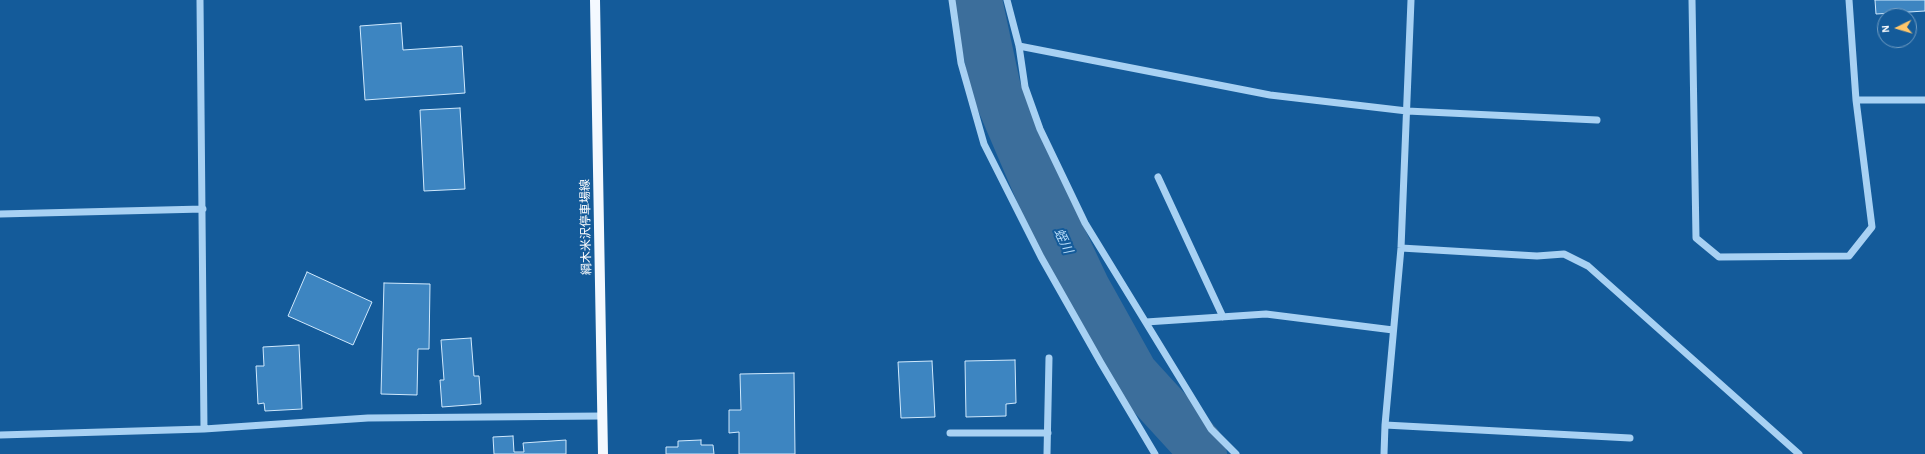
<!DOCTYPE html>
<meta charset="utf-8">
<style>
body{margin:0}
#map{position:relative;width:1925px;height:454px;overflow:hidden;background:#145b9a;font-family:"Alegreya Sans",sans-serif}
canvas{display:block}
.north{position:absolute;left:1877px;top:8px;width:40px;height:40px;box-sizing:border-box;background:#145b9a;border:1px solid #729dc2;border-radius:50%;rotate:265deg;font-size:11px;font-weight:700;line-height:16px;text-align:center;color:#fff}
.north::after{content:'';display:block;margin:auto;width:14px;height:18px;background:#ffc66a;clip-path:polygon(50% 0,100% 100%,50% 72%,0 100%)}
</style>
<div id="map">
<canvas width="1925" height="454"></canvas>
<div class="north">N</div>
</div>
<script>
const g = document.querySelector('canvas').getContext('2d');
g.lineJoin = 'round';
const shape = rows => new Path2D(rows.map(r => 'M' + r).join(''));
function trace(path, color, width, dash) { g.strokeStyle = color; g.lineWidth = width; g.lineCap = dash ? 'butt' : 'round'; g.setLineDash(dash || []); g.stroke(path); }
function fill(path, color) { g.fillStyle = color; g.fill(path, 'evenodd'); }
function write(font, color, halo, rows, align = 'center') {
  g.font = font + ' "Alegreya Sans","Noto Sans JP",sans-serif'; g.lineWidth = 4; g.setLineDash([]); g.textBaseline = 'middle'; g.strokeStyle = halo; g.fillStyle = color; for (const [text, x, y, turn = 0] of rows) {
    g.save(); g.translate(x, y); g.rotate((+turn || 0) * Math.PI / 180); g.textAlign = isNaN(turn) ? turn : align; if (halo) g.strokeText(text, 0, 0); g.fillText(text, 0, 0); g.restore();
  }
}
const river = shape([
 [977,0,996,89,1043,199,1085,288,1133,374,1198,445,1202,454]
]);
const building = shape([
 [1875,0,1925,0,1925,11,1876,14,1875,0],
 [401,23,403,50,462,46,465,93,365,100,360,26,401,23],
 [460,108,465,189,424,191,420,110,460,108],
 [307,272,372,302,353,345,288,316,307,272],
 [384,283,430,284,429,349,418,349,417,395,381,394,384,283],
 [471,338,474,376,479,376,481,404,442,407,440,380,444,380,441,340,471,338],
 [299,345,302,409,265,411,264,403,258,404,256,366,264,366,263,347,299,345],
 [1015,360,1016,403,1006,404,1006,416,966,417,965,361,1015,360],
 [932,361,935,417,901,418,898,362,932,361],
 [794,373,795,454,739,454,739,432,729,433,729,410,741,410,740,374,794,373],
 [513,436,514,452,524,452,523,443,566,440,566,454,494,454,493,437,513,436],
 [701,440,701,445,713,445,714,454,666,454,666,447,678,447,678,441,701,440]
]);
const minor = shape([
 [200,0,204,429],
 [952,0,961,63,984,144,1041,257,1101,363,1155,454],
 [1007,0,1019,46,1025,87,1040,129,1085,223,1211,429,1236,454],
 [1692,0,1696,238,1719,257,1849,256,1872,227,1856,100],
 [1849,0,1856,100,1925,100],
 [1019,46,1270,95,1407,111,1597,120],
 [1158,177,1223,317],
 [0,214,203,209],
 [1401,248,1537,256,1564,254,1588,266,1799,454],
 [1146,322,1266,314,1393,330],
 [1385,425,1630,438],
 [950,433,1048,433],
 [0,435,204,429,368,418,602,416],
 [1047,454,1049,358],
 [1384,454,1385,425,1401,248,1411,0]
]);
const major = shape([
 [595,0,603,454]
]);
const streetNames = [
 ["綱木米沢停車場線",586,227,-91]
];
const waterNames = [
 ["蛭川",1063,241,64]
];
trace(river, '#3c6e9b', 50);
fill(building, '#3d85c1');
trace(building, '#d0e9fd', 1);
trace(minor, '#a8d1f3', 7);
trace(major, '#f4f9ff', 10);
write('12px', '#fff', '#145b9a', streetNames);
write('italic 13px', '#b4daf9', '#145b9a', waterNames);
</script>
